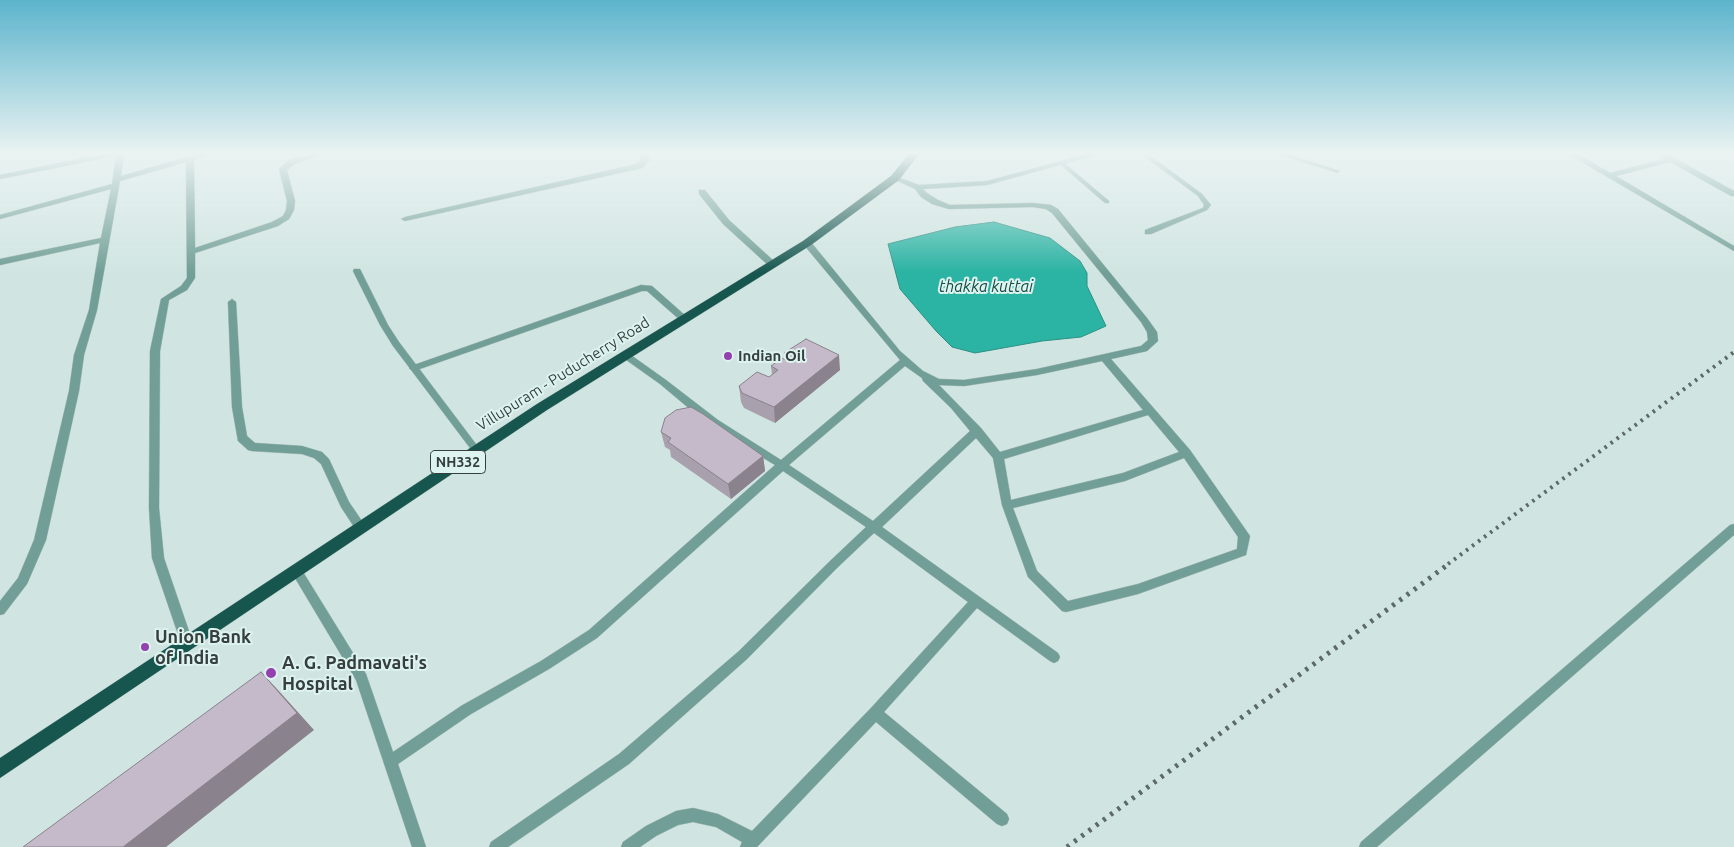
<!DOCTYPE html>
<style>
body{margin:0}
canvas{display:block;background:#d0e5e1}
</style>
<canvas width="1734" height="847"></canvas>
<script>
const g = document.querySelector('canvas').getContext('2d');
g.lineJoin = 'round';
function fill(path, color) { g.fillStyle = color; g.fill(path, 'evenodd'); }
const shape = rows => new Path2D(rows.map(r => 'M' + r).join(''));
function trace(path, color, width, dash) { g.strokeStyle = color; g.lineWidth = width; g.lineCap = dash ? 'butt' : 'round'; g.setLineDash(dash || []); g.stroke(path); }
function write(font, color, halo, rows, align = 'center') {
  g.font = font + ' Ubuntu,sans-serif'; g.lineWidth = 4; g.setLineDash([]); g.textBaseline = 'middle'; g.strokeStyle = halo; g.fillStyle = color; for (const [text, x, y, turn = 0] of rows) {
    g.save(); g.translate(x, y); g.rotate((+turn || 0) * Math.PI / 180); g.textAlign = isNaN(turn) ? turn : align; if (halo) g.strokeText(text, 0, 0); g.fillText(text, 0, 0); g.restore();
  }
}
const water = shape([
 [994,222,1050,238,1080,261,1087,273,1087,286,1106,326,1081,337,1042,341,975,353,952,347,936,331,900,289,888,244,955,227,994,222]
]);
const service = shape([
 [1141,154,1148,154,1202,194,1211,205,1207,210,1151,234,1145,234,1145,230,1203,208,1204,205,1198,196,1141,154],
 [1277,154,1287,154,1340,171,1337,173,1335,172,1277,154],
 [1063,162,1109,201,1109,203,1105,203,1061,165,1060,164,1063,162],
 [354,269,360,269,388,325,399,342,479,448,480,450,479,452,473,452,393,346,380,325,353,271,354,269]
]);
const minor = shape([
 [103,154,124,154,121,176,197,154,209,154,194,160,195,248,272,222,283,216,286,210,287,201,279,169,289,160,310,154,322,154,295,164,287,170,295,201,294,210,289,219,278,226,195,253,195,278,187,290,169,300,160,351,159,508,164,558,193,643,191,647,187,648,183,647,181,643,152,558,149,508,150,351,161,299,181,286,187,278,186,162,120,181,97,310,84,355,79,391,46,540,27,584,4,614,0,615,0,601,18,578,34,540,69,391,74,355,89,310,100,243,0,265,0,259,101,238,111,189,0,219,0,215,112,184,116,156,0,179,0,175,103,154],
 [641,154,649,154,649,161,642,168,405,221,401,219,405,217,636,164,641,160,641,154],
 [1087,154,1100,154,987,185,923,189,927,193,938,200,950,205,1033,203,1051,205,1058,209,1147,318,1157,332,1158,341,1147,351,1111,359,1190,450,1250,536,1246,555,1138,594,1066,612,1062,611,1028,577,1002,505,993,458,976,438,882,527,1058,653,1060,657,1058,661,1054,663,1050,661,977,608,884,712,1007,814,1009,819,1007,824,1002,826,997,824,876,722,757,847,740,847,742,842,716,827,693,822,678,825,656,836,640,847,621,847,623,842,646,826,676,811,693,808,718,814,752,831,870,709,968,602,874,533,837,568,747,659,629,764,508,847,489,847,491,842,619,754,739,651,829,562,866,527,783,471,597,638,549,669,471,714,398,764,426,847,412,847,356,680,292,573,290,570,292,567,296,565,300,567,366,674,393,752,461,706,541,661,589,630,775,465,710,426,660,384,622,357,620,355,622,353,628,353,666,380,718,420,781,460,900,360,804,245,804,241,810,241,900,351,923,371,939,379,964,380,1037,369,1141,346,1148,340,1147,332,1141,322,1052,213,1046,209,1033,207,949,209,932,204,921,197,915,189,891,178,895,176,919,185,987,181,1087,154],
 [1102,361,1143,410,1000,452,981,428,939,385,964,386,1037,375,1102,361],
 [905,366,922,378,923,381,951,408,970,431,873,521,789,465,905,366],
 [1148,415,1179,452,1123,473,1011,500,1004,459,1148,415],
 [1184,458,1238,537,1237,549,1138,584,1068,601,1037,571,1013,508,1125,481,1184,458],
 [1568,154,1578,154,1610,173,1664,159,1657,154,1667,154,1734,191,1734,196,1731,196,1670,162,1616,176,1734,246,1734,251,1568,154],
 [699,190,705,190,729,220,775,262,775,266,769,266,723,224,699,194,699,190],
 [641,285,652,286,687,317,688,319,687,321,681,321,647,291,642,291,417,370,411,370,409,368,411,366,641,285],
 [232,299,236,302,242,407,247,436,255,443,302,446,322,452,329,459,349,502,364,524,366,527,364,530,360,531,356,530,341,507,321,464,314,458,302,454,252,451,248,450,238,441,232,407,228,302,232,299]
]);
const tertiary = shape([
 [1734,524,1734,535,1377,847,1359,847,1361,842,1730,525,1734,524]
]);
const trunk = shape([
 [909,154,919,154,899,180,811,245,547,410,0,778,0,758,537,404,803,241,891,176,909,154]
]);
const railFar1 = shape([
 [1448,564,1734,352]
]);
const rail = shape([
 [1067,847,1450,563]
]);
const wall = shape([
 [784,353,840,370,775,423,744,408,741,402,739,386,769,377,772,375,771,366,785,360],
 [661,432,763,456,765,471,731,499,671,457,670,450,665,447]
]);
const shadedWall = shape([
 [839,355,840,370,775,423,774,407],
 [763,456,765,471,731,499,728,484],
 [261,672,278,690,314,730,166,847,123,847]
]);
const building = shape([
 [806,339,839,355,774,407,742,393,739,386,757,372,769,377,778,370,771,366,782,358,789,362,790,360,786,358,789,356,784,353,806,339],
 [691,407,703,414,763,456,728,484,668,442,671,438,661,432,665,418,676,410,691,407],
 [261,672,297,713,123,847,23,847,261,672]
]);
const markers = [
 [728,356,5,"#9440af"],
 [145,647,5,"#9440af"],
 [271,673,6,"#9440af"]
];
const shields = [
 [458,462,55]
];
const shieldNames = [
 ["NH332",458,462]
];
const poiNames = [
 ["Indian Oil",738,356]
];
const streetNames = [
 ["Villupuram - Puducherry Road",563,374,-32]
];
const waterNames = [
 ["thakka kuttai",986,287]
];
const nearPoinames = [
 ["Union Bank",155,637],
 ["of India",155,658],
 ["A. G. Padmavati's",282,663],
 ["Hospital",282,684]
];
fill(water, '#2bb3a3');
trace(water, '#2e9084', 1);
trace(service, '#aec0bd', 1);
trace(minor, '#aec0bd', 1);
trace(tertiary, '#aec0bd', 1);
trace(trunk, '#aec0bd', 1);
fill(service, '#719f97');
fill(minor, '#719f97');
fill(tertiary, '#719f97');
fill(trunk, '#17564f');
trace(railFar1, '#5d6967', 4, [2.5, 5]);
trace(rail, '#5d6967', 5, [3, 6]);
fill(wall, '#a9a0ad');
fill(shadedWall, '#8a828d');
fill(building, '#c5bac9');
trace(building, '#8a828d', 1);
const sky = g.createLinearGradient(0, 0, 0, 273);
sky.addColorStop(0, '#5cb4cc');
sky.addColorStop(0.56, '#eaf3f2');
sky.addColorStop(1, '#eaf3f200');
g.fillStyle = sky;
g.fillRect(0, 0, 1734, 273);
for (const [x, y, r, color] of markers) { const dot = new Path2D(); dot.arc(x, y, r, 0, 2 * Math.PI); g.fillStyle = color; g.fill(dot); trace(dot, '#ddf3ef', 2); }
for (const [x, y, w] of shields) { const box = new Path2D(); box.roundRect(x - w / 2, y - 11.5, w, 23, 4); g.fillStyle = '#ddf3ef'; g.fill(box); trace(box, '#363f3d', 1); }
write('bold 14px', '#363f3d', null, shieldNames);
write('bold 15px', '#363f3d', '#ddf3ef', poiNames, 'left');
write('15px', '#363f3d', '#ddf3ef', streetNames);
write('italic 16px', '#164d46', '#ddf3ef', waterNames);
write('bold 18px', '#363f3d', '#ddf3ef', nearPoinames, 'left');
</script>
